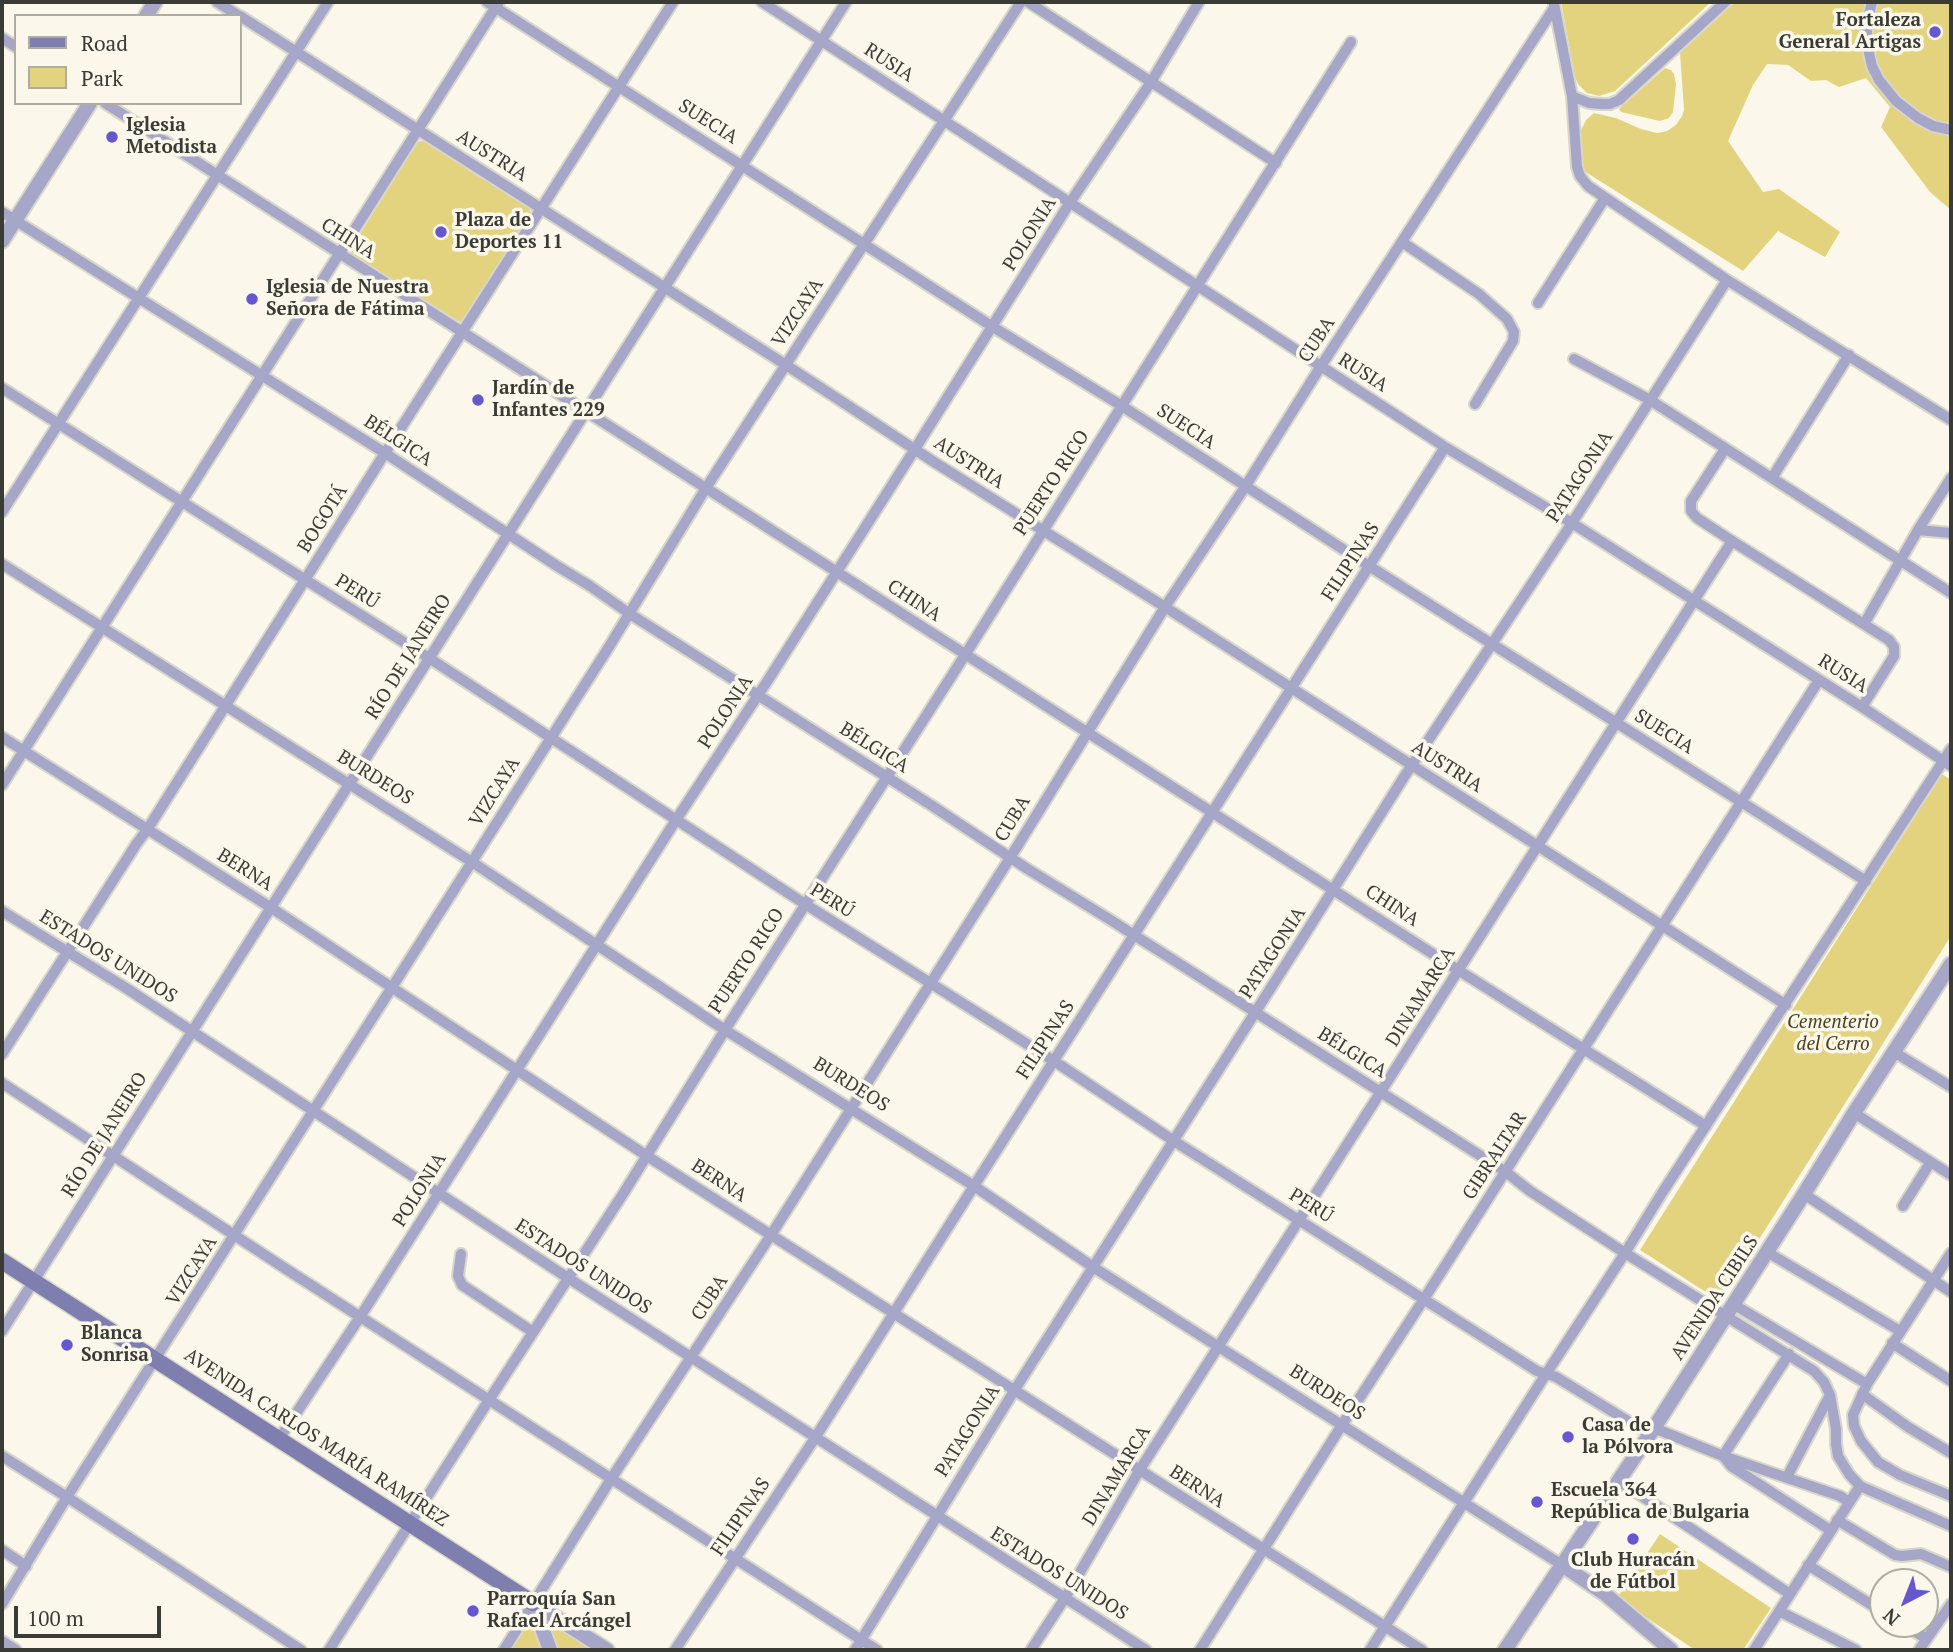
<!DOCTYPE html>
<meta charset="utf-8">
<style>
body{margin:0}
#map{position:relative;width:1953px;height:1652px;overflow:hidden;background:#fbf8eb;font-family:"PT Serif",serif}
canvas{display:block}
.frame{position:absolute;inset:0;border:4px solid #3b3b36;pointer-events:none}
.legend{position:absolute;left:14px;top:14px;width:228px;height:91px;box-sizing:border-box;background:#fbf8eb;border:2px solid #aeaca3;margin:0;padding:9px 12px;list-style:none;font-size:21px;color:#3b3b36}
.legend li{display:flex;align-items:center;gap:14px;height:35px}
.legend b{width:35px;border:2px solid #aeaca3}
.north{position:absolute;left:1869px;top:1568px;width:70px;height:70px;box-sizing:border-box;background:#fbf8eb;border:2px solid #aeaca3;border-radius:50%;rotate:222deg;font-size:19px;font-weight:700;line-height:28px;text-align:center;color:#3b3b36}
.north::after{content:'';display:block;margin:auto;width:24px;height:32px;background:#6657d1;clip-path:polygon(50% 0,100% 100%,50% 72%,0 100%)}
.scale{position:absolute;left:14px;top:1606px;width:147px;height:32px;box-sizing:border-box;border:4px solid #3b3b36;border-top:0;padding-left:9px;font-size:21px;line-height:24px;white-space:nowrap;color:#3b3b36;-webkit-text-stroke:5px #fbf8eb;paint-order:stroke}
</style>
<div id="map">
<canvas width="1953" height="1652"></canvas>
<div class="frame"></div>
<ul class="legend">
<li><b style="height:9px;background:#7e7eaf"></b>Road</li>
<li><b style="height:19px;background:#e4d37e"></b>Park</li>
</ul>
<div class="north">N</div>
<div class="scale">100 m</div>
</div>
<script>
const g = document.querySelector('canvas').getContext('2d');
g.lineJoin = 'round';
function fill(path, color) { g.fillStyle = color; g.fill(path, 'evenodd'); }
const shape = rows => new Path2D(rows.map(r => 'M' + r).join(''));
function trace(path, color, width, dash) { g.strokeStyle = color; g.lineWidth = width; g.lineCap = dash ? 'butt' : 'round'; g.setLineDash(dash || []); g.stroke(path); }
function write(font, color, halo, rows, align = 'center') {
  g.font = font + ' "PT Serif",serif'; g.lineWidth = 7; g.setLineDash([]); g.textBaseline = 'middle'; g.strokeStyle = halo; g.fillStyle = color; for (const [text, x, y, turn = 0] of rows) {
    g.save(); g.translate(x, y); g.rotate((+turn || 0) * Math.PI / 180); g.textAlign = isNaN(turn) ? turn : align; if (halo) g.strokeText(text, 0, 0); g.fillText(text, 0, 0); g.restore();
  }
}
const green = shape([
 [1561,2,1711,2,1615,91,1599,96,1587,93,1578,84,1575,77],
 [1735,2,1869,2,1865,19,1881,90,1951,134,1951,210,1930,192,1881,127,1890,107,1866,78,1839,87,1826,80,1811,81,1788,65,1767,64,1753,85,1728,141,1763,192,1779,189,1840,232,1825,257,1778,231,1743,271,1576,166,1581,130,1586,120,1594,113,1616,118,1641,129,1657,133,1667,131,1676,125,1682,116,1684,110,1680,53],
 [1876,2,1951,2,1951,126,1928,119,1891,91,1872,57,1871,35],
 [1665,68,1671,70,1674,74,1676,84,1673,112,1669,118,1660,121,1621,112,1619,109],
 [420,141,429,142,528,205,531,213,531,217,465,319,460,322,353,256,350,250,417,143],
 [1942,774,1951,780,1951,936,1720,1301,1640,1250],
 [1660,1534,1771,1608,1743,1650,1695,1650,1617,1598],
 [548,1620,597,1650,555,1650,547,1622],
 [527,1621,531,1621,534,1625,543,1650,507,1650]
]);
const minor = shape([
 [217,2,239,16],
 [487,2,993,327,1122,406,1369,566,1866,881],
 [762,2,1445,447,1572,523,1862,707,1951,766],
 [1028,2,1276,163],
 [1872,2,1867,23,1867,44,1872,66,1879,80,1896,101,1918,118,1933,126,1951,130],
 [1554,4,1572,96,1589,103,1602,104,1610,104,1619,100,1725,2],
 [240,16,786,365,934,462,1165,607,1786,1005],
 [2,38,16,47],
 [1572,96,1577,167,1580,176,1588,186,1727,280,1951,420],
 [105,103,1458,970,1706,1126],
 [2,212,385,453,557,566,590,586,630,614,931,805,1026,868,1109,919,1506,1172,1530,1191,1625,1253,1814,1371,1824,1382,1830,1395,1836,1429,1836,1444,1838,1456,1849,1474,1860,1486,1951,1526],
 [1402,242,1479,294,1507,319,1514,332,1513,341,1475,404],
 [1538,303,1605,198],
 [1574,359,1650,400,1951,593],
 [2,388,429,658,805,904,1054,1061,1174,1141,1537,1371,1556,1377,1649,1434],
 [1725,449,1691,501,1691,511,1697,518,1732,541,1889,640,1894,647,1894,656,1862,707],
 [1772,478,1849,355],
 [2,512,328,2],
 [1918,530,1951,533],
 [2,564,472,862,725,1030,974,1186,1093,1267,1562,1565],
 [1864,624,1918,530,1951,478],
 [2,737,270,907,647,1156,1422,1650],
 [2,785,499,2],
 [2,911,126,988,568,1278,1146,1650],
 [1894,1052,1951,1087],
 [2,1054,137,843,147,830,385,453,673,2],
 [2,1083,286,1269,877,1650],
 [1854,1113,1951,1175],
 [1804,1194,1951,1292],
 [1903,1206,1930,1163],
 [1767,1252,1900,1331],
 [1951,1253,1867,1384,1853,1415,1854,1426,1861,1441,1878,1462,1900,1475,1951,1496],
 [461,1254,458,1276,462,1285,533,1332],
 [1733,1304,1867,1384],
 [2,1331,846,2],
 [1892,1343,1951,1381],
 [1789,1354,1723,1456,1731,1466,1830,1530],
 [1862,1394,1908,1427,1951,1453],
 [1654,1428,1723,1456,1840,1496,1849,1502],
 [279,1439,360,1317,676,820,770,677,915,449,1069,204,1151,82,1199,2],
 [2,1456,67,1497,301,1650],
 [1787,1477,1830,1395],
 [1619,1481,1790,1594],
 [1837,1520,1895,1555,1902,1556,1921,1554,1951,1567],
 [2,1550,26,1566],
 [1808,1565,1883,1612],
 [2,1604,67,1497,607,650,706,488,1021,2],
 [1779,1611,1856,1650],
 [1902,1624,1927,1639],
 [2,1641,16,1650],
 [329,1650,489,1400,623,1194,725,1030,965,655,1351,42],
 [504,1650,611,1479,771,1235,1010,858,1165,607,1245,487,1321,366,1554,8],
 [675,1650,815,1438,974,1186,1445,447],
 [855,1650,1014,1391,1302,939,1404,777,1572,523,1727,280],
 [1031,1650,1065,1598,1139,1471,1732,541],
 [1200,1650,1342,1425,1424,1299,1819,680],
 [1370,1650,1546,1374,1625,1253,1662,1193,1951,749],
 [1754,1650,1860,1486],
 [1919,1650,1951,1604]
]);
const tertiary = shape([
 [146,16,155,2],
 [2,241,90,103],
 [1562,1565,1605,1594,1671,1650],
 [533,1603,607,1650],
 [533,1603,550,1650],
 [1505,1650,1654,1428,1804,1194,1854,1113,1951,964]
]);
const secondary = shape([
 [2,1261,533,1603]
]);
const markers = [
 [1935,32,7,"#6657d1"],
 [112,137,7,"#6657d1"],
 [441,232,7,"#6657d1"],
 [252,299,7,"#6657d1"],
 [478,400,7,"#6657d1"],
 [67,1345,7,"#6657d1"],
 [1568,1437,7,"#6657d1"],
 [1537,1502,7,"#6657d1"],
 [1633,1539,7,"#6657d1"],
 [473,1611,7,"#6657d1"]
];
const poiNames = [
 ["Fortaleza",1921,21,"right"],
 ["General Artigas",1921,43,"right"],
 ["Iglesia",126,126],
 ["Metodista",126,148],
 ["Plaza de",455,221],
 ["Deportes 11",455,243],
 ["Iglesia de Nuestra",266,288],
 ["Señora de Fátima",266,310],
 ["Jardín de",492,389],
 ["Infantes 229",492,411],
 ["Blanca",81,1334],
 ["Sonrisa",81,1356],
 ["Casa de",1582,1426],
 ["la Pólvora",1582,1448],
 ["Escuela 364",1551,1491],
 ["República de Bulgaria",1551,1513],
 ["Club Huracán",1633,1561,"center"],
 ["de Fútbol",1633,1583,"center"],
 ["Parroquía San",487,1600],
 ["Rafael Arcángel",487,1622]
];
const streetNames = [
 ["RUSIA",889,63,33],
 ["SUECIA",708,122,32],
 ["AUSTRIA",492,156,32],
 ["POLONIA",1030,234,-58],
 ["CHINA",348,239,32],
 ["VIZCAYA",798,313,-57],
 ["CUBA",1317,340,-57],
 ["RUSIA",1363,373,33],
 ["SUECIA",1186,427,33],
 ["BÉLGICA",398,441,33],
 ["AUSTRIA",969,463,33],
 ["PATAGONIA",1580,477,-57],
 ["PUERTO RICO",1052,483,-57],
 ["BOGOTÁ",323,519,-58],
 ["FILIPINAS",1351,562,-57],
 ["PERÚ",357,592,32],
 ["CHINA",914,601,33],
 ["RÍO DE JANEIRO",409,657,-58],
 ["RUSIA",1843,674,32],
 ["POLONIA",726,712,-57],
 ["SUECIA",1664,732,32],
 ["BÉLGICA",874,748,32],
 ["AUSTRIA",1447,767,32],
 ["BURDEOS",375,778,32],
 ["VIZCAYA",495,792,-58],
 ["CUBA",1013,819,-59],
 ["BERNA",245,870,32],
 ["PERÚ",832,901,32],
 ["CHINA",1392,906,33],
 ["PATAGONIA",1273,953,-57],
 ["ESTADOS UNIDOS",108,957,32],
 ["PUERTO RICO",747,961,-57],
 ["DINAMARCA",1421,997,-58],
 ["FILIPINAS",1046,1040,-57],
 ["BÉLGICA",1352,1053,32],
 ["BURDEOS",851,1085,32],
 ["RÍO DE JANEIRO",105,1135,-58],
 ["GIBRALTAR",1495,1156,-57],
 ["BERNA",719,1181,33],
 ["POLONIA",420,1190,-58],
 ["PERÚ",1311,1206,32],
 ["ESTADOS UNIDOS",583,1267,33],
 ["VIZCAYA",192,1271,-58],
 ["CUBA",710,1298,-57],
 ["AVENIDA CIBILS",1715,1298,-57],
 ["BURDEOS",1327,1393,33],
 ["PATAGONIA",968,1431,-58],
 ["AVENIDA CARLOS MARÍA RAMÍREZ",316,1438,33],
 ["DINAMARCA",1117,1476,-59],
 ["BERNA",1197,1487,33],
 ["FILIPINAS",741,1517,-56],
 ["ESTADOS UNIDOS",1059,1574,32]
];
const parkNames = [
 ["Cementerio",1833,1023],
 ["del Cerro",1833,1045]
];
fill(green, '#e4d37e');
trace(minor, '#d8d6ca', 14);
trace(tertiary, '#d8d6ca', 18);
trace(secondary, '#d8d6ca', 19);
trace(minor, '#a5a6c8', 10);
trace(tertiary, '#a5a6c8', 14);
trace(secondary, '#7e7eaf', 16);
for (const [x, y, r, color] of markers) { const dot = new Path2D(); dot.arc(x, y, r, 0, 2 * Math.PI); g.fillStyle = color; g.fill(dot); trace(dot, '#fbf8eb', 2.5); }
write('bold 19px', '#3b3b36', '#fbf8eb', poiNames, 'left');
write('19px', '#3b3b36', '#fbf8eb', streetNames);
write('italic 19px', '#49411c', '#fbf8eb', parkNames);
</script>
